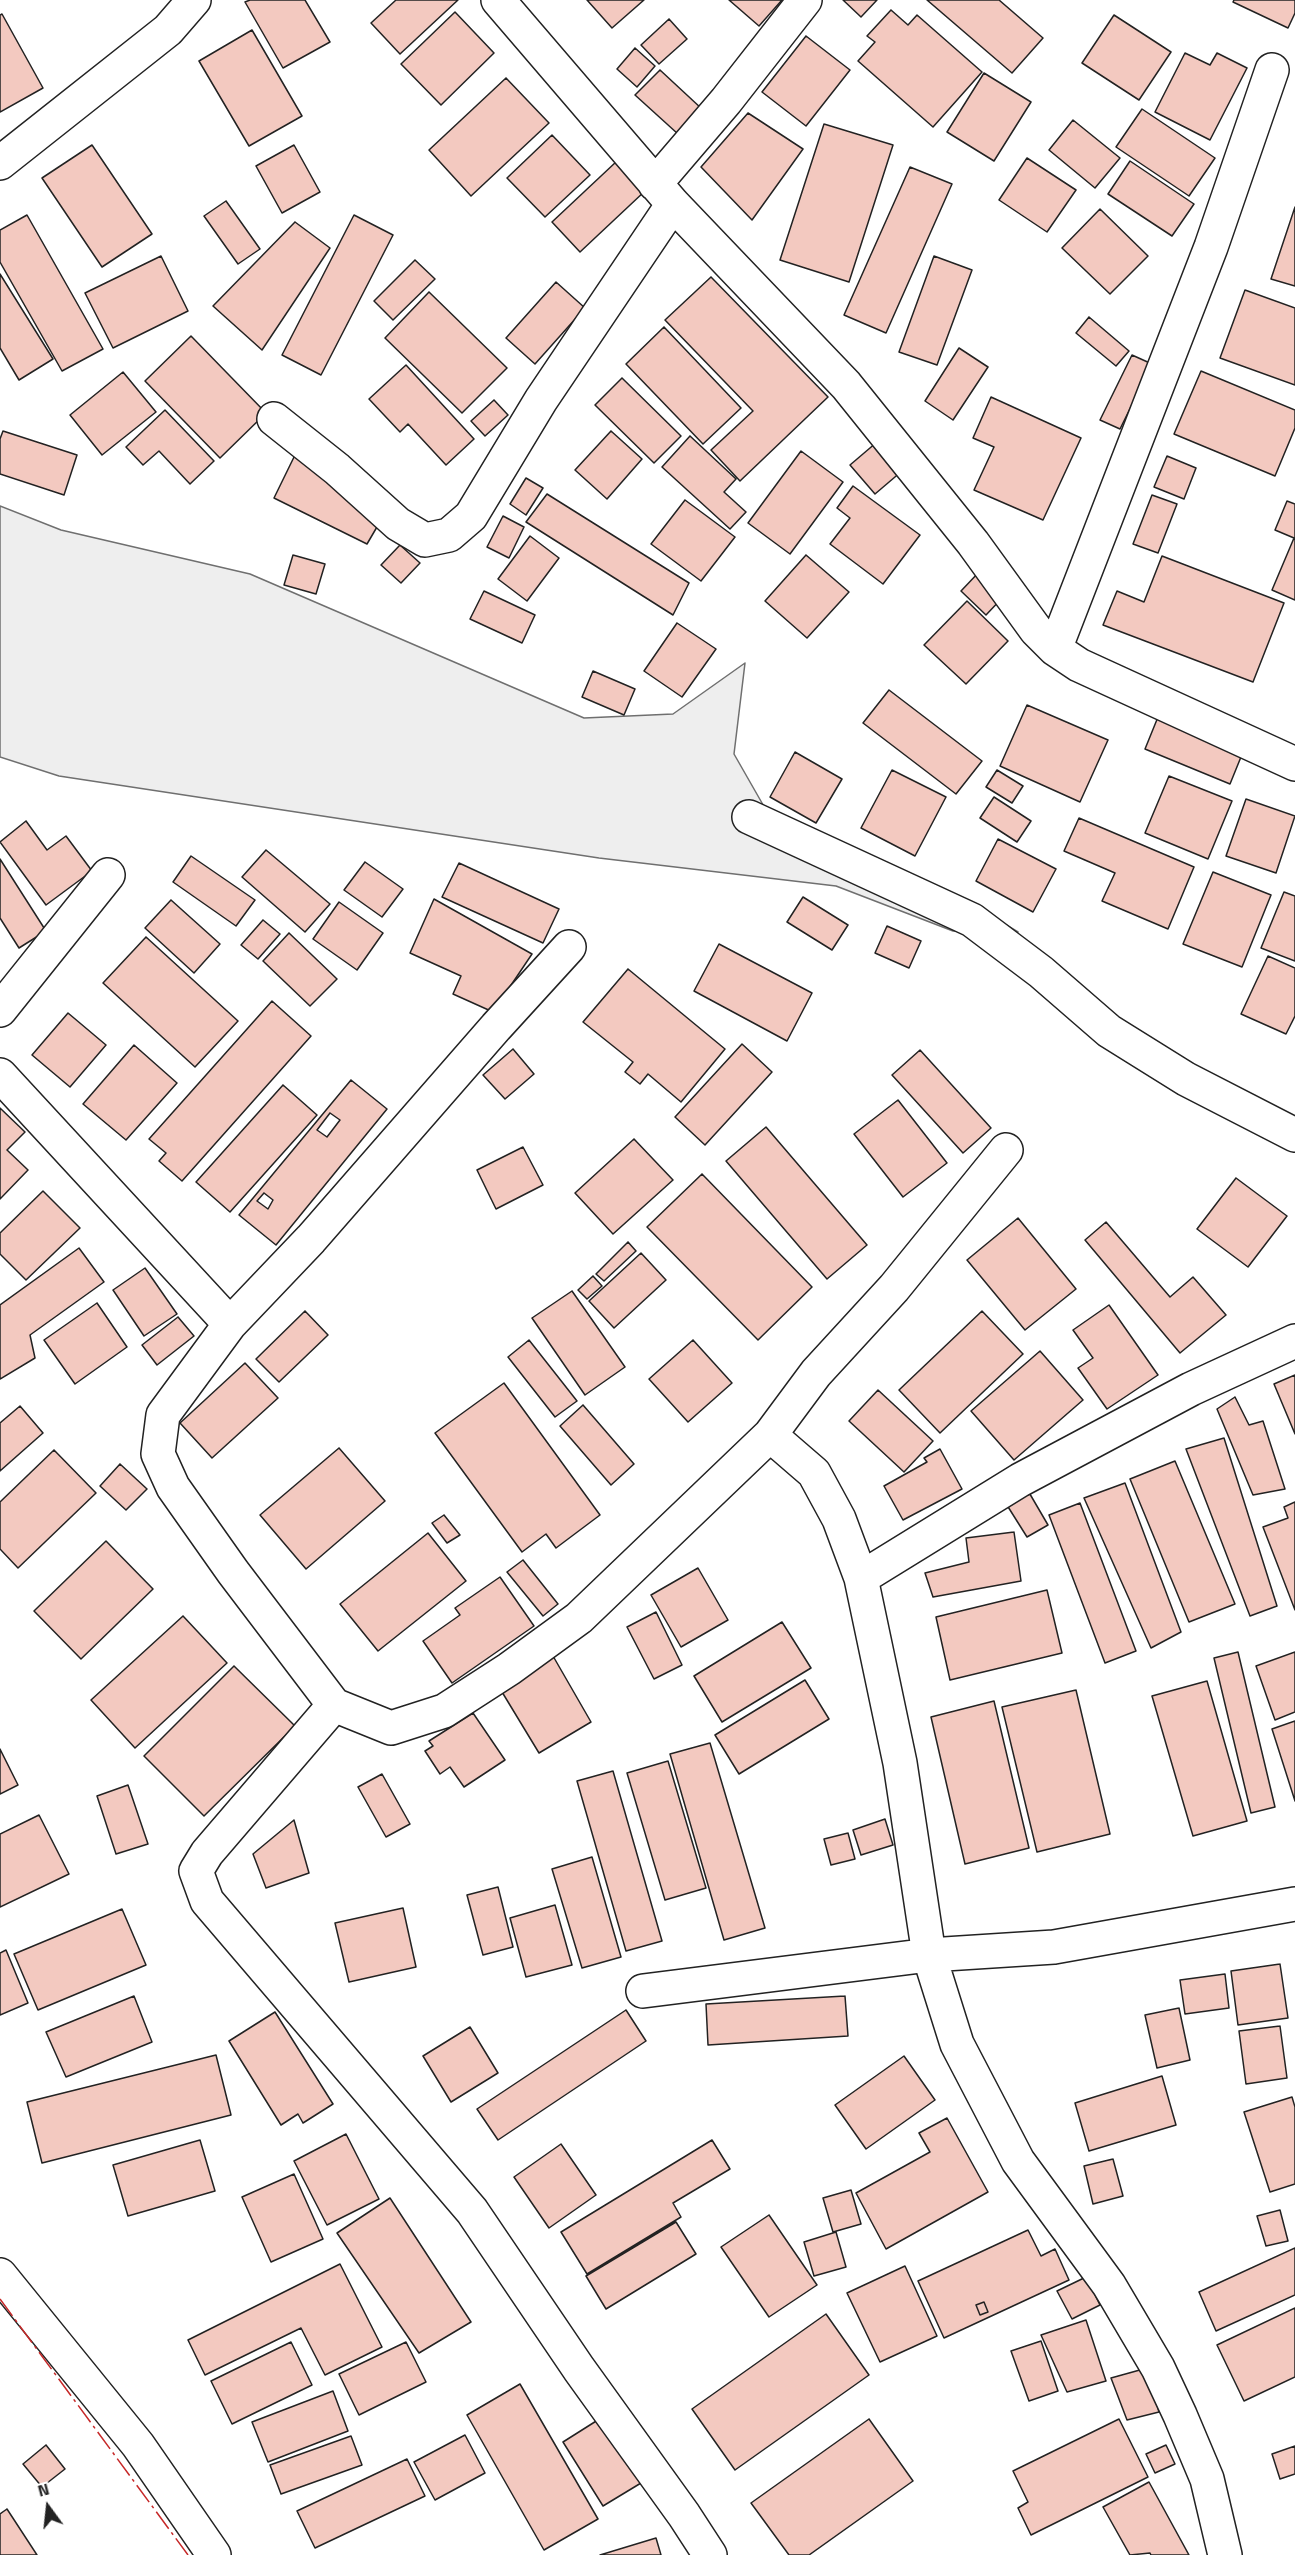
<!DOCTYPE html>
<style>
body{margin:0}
#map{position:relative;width:1295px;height:2555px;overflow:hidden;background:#fff;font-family:"Titillium Web",sans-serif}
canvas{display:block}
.north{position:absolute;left:18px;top:2477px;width:60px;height:60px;-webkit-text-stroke:4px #fff;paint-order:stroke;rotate:345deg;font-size:16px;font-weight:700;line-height:24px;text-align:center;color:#222}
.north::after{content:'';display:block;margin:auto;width:21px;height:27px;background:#222;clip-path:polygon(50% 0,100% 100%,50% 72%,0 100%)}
</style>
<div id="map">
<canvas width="1295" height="2555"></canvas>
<div class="north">N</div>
</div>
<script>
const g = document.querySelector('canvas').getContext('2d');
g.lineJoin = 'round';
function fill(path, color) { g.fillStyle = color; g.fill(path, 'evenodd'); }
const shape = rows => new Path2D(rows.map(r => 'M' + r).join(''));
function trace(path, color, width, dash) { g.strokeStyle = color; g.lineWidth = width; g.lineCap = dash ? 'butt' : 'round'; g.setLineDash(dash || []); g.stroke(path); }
const green = shape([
 [0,506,61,530,250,574,584,718,673,714,745,663,734,754,782,838,988,914,1018,932,953,931,836,886,599,858,59,776,0,757,0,506]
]);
const building = shape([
 [250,0,305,0,330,42,283,68,245,2,250,0],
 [396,0,458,0,400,54,371,23,396,0],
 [587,0,644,0,612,28,587,0],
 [729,0,782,0,759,26,729,0],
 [843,0,877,0,861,17,843,0],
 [927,0,999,0,1043,38,1012,73,927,0],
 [1234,0,1295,0,1295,13,1288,28,1233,2,1234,0],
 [891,10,908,25,917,15,982,72,933,127,858,61,875,42,867,36,891,10],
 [455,12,494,53,441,105,401,64,455,12],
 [2,14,43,88,0,112,0,15,2,14],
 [1114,15,1171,52,1139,100,1082,63,1114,15],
 [669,19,687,39,659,64,641,45,669,19],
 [252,30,302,116,249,146,199,61,252,30],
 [806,36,850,70,806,126,762,92,806,36],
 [635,48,655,66,637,87,617,69,635,48],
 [1185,53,1210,65,1217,53,1247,68,1210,140,1155,112,1185,53],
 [660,70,702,109,678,134,635,95,660,70],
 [984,73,1031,102,994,161,947,132,984,73],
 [506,78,549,123,471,196,429,150,506,78],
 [1142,109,1215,158,1189,196,1116,147,1142,109],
 [748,113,803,149,752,220,701,167,748,113],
 [1073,120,1120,158,1095,188,1049,150,1073,120],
 [824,124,893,145,849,282,780,260,824,124],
 [552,135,590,175,545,217,507,178,552,135],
 [92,145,152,234,102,267,42,178,92,145],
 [294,145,320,192,282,213,256,166,294,145],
 [1027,158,1076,190,1047,232,999,200,1027,158],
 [617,161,645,191,580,252,552,222,617,161],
 [1130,161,1194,204,1172,236,1108,194,1130,161],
 [910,167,952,184,886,333,844,315,910,167],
 [226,201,260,249,238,264,204,216,226,201],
 [1295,207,1295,286,1271,279,1295,207],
 [1100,209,1148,256,1110,294,1062,248,1100,209],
 [27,215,103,349,62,371,0,262,0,230,27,215],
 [354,215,393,235,321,375,282,355,354,215],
 [295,222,330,248,262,350,213,306,295,222],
 [161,256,188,311,113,348,85,293,161,256],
 [934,256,972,270,937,365,899,352,934,256],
 [415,260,435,279,393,320,374,301,415,260],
 [0,274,53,359,19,380,0,348,0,274],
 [711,277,828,397,740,481,711,450,753,411,665,320,711,277],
 [556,282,585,308,535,364,506,338,556,282],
 [1245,290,1295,308,1295,385,1220,358,1245,290],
 [429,292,507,368,462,413,385,338,429,292],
 [1089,317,1129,351,1116,366,1076,333,1089,317],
 [664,327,741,408,703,444,626,364,664,327],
 [191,336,266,413,220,458,145,381,191,336],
 [959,348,988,367,953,420,925,401,959,348],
 [1132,355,1152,364,1120,429,1100,420,1132,355],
 [406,365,474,439,446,465,408,424,400,432,369,399,406,365],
 [1201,371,1295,410,1295,428,1275,476,1174,434,1201,371],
 [123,372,156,412,102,455,70,415,123,372],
 [622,378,681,436,654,463,595,405,622,378],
 [991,397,1081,438,1043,520,974,490,994,447,973,438,991,397],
 [494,400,508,415,485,436,471,421,494,400],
 [165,410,214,461,190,484,159,451,143,465,126,447,165,410],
 [3,431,77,455,64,495,0,474,0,439,3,431],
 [611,431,642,459,607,499,575,470,611,431],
 [690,436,736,479,724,492,746,512,730,529,662,467,690,436],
 [877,442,902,471,875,494,850,465,877,442],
 [801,451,843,482,790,554,748,523,801,451],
 [295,455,384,515,367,544,274,498,295,455],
 [1167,456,1196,468,1184,499,1154,487,1167,456],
 [526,478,543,488,526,515,510,504,526,478],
 [853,486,920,535,883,584,830,544,850,518,837,508,853,486],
 [547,494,689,583,673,615,526,522,547,494],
 [1152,495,1177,504,1158,553,1133,544,1152,495],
 [685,500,735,537,701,581,651,544,685,500],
 [1287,501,1295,504,1295,600,1272,590,1294,538,1275,530,1287,501],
 [503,516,524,527,509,558,487,547,503,516],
 [530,536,559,558,527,601,498,579,530,536],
 [400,545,420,563,401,583,381,565,400,545],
 [293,555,325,564,316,594,284,585,293,555],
 [806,555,849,592,807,638,765,601,806,555],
 [1162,556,1284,603,1253,682,1103,625,1117,591,1144,602,1162,556],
 [980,571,1005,595,986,615,961,591,980,571],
 [484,591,535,615,522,643,470,619,484,591],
 [967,601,1008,641,966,684,924,645,967,601],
 [677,623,716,649,682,697,644,671,677,623],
 [593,671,635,689,624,715,582,697,593,671],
 [889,690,982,761,956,794,863,723,889,690],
 [1027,705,1108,740,1080,802,1000,766,1027,705],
 [1158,717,1243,752,1230,784,1145,749,1158,717],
 [795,752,842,779,816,823,770,797,795,752],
 [892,770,946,797,915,856,861,828,892,770],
 [997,770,1023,786,1012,803,986,787,997,770],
 [1169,776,1232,801,1208,859,1145,833,1169,776],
 [994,797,1031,821,1017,842,980,818,994,797],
 [1246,799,1295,816,1276,873,1226,856,1246,799],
 [1079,818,1194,867,1168,929,1102,901,1115,873,1064,851,1079,818],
 [26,821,47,850,66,836,92,871,46,905,0,842,26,821],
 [998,839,1056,869,1033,912,976,881,998,839],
 [266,850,330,904,305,932,242,877,266,850],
 [191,856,255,900,236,926,173,882,191,856],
 [0,859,46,931,19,948,0,918,0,859],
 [365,862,403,889,382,917,344,890,365,862],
 [459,863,559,909,543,943,442,897,459,863],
 [1213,872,1271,895,1242,967,1183,944,1213,872],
 [1284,892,1295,896,1295,961,1261,948,1284,892],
 [803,897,848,925,832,950,787,922,803,897],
 [434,899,532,954,493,1012,453,994,461,976,410,953,434,899],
 [171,900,220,944,194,973,145,928,171,900],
 [339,902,383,933,357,970,313,939,339,902],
 [263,920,280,934,258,959,241,945,263,920],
 [887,926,921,941,909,968,875,953,887,926],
 [289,933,337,979,310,1006,263,961,289,933],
 [146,937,238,1021,195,1067,103,983,146,937],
 [719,944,812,993,787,1041,694,991,719,944],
 [1268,956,1295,968,1295,1016,1286,1034,1241,1014,1268,956],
 [628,969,725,1049,681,1102,648,1074,640,1084,625,1072,633,1062,583,1022,628,969],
 [272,1001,311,1036,182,1181,159,1161,166,1153,149,1139,272,1001],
 [68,1013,106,1045,70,1087,32,1055,68,1013],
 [742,1044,772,1072,705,1145,675,1117,742,1044],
 [134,1045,177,1083,126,1140,83,1104,134,1045],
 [513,1049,534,1074,505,1099,483,1075,513,1049],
 [920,1050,991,1128,963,1153,892,1075,920,1050],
 [351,1080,387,1109,276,1245,239,1215,351,1080],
 [330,1113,340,1120,327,1137,317,1130,330,1113],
 [264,1193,273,1200,268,1209,257,1201,264,1193],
 [283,1085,317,1115,230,1212,196,1182,283,1085],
 [898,1100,947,1163,903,1197,854,1134,898,1100],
 [0,1108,25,1132,7,1150,28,1170,0,1199,0,1108],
 [766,1127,867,1245,827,1279,726,1161,766,1127],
 [634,1139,673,1180,613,1234,575,1193,634,1139],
 [523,1147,543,1185,496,1209,477,1170,523,1147],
 [702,1174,812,1287,758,1340,647,1227,702,1174],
 [1236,1178,1287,1216,1248,1267,1197,1229,1236,1178],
 [43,1191,80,1228,26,1280,0,1254,0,1233,43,1191],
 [1018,1218,1076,1289,1025,1330,967,1260,1018,1218],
 [1106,1222,1170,1297,1193,1277,1226,1315,1180,1353,1085,1240,1106,1222],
 [628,1242,636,1251,604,1281,596,1274,628,1242],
 [79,1248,104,1282,30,1335,35,1358,0,1379,0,1305,79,1248],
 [641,1253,666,1280,614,1328,589,1301,641,1253],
 [145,1268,177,1314,144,1336,113,1290,145,1268],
 [593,1276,602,1286,587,1299,578,1290,593,1276],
 [572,1291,625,1367,585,1395,532,1318,572,1291],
 [97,1303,127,1347,75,1384,44,1340,97,1303],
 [1109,1305,1158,1375,1107,1409,1078,1368,1093,1358,1073,1330,1109,1305],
 [305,1311,328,1335,279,1382,256,1359,305,1311],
 [982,1311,1023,1354,940,1433,899,1390,982,1311],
 [178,1317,194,1336,157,1365,142,1345,178,1317],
 [529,1340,577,1401,555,1417,508,1357,529,1340],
 [693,1340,732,1383,688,1422,649,1379,693,1340],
 [1040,1351,1083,1400,1014,1460,971,1411,1040,1351],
 [245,1363,278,1398,212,1458,180,1423,245,1363],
 [1295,1375,1295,1434,1274,1384,1295,1375],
 [504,1383,600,1515,556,1548,546,1534,522,1552,435,1433,504,1383],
 [878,1390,933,1441,904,1472,849,1421,878,1390],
 [1235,1397,1249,1425,1263,1421,1285,1489,1253,1495,1217,1409,1235,1397],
 [583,1405,634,1464,611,1485,560,1426,583,1405],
 [20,1406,43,1433,0,1471,0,1423,20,1406],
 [1224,1438,1277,1606,1250,1616,1186,1449,1224,1438],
 [339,1448,385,1501,306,1569,260,1515,339,1448],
 [940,1449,962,1489,903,1520,884,1486,927,1462,924,1458,940,1449],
 [54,1450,96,1493,18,1568,0,1549,0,1502,54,1450],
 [1175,1461,1235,1604,1189,1622,1130,1479,1175,1461],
 [120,1464,147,1489,126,1510,100,1486,120,1464],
 [1125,1483,1181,1632,1151,1648,1084,1498,1125,1483],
 [1027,1489,1048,1525,1027,1537,1005,1502,1027,1489],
 [1295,1502,1295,1610,1263,1527,1288,1518,1284,1507,1295,1502],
 [1080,1503,1136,1651,1105,1663,1049,1515,1080,1503],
 [444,1515,460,1535,447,1543,432,1523,444,1515],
 [1014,1532,1021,1581,933,1597,925,1573,969,1562,966,1538,1014,1532],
 [428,1533,466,1581,378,1651,340,1604,428,1533],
 [106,1541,153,1589,81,1659,34,1611,106,1541],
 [523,1560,558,1604,543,1616,507,1572,523,1560],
 [698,1568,728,1620,681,1647,651,1595,698,1568],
 [500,1577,534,1626,452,1683,423,1641,460,1615,455,1608,500,1577],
 [1047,1590,1062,1653,950,1680,936,1617,1047,1590],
 [656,1612,682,1665,654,1679,627,1627,656,1612],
 [183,1616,227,1663,135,1748,91,1700,183,1616],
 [782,1622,811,1668,722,1722,694,1676,782,1622],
 [1238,1652,1275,1807,1251,1813,1214,1658,1238,1652],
 [1295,1652,1295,1712,1275,1720,1256,1666,1295,1652],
 [553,1656,591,1722,539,1753,499,1687,553,1656],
 [234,1666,295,1726,204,1816,144,1756,234,1666],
 [805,1680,829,1719,739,1774,715,1735,805,1680],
 [1207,1681,1247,1821,1193,1836,1152,1696,1207,1681],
 [1076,1690,1110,1834,1037,1852,1002,1707,1076,1690],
 [994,1701,1029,1848,965,1864,931,1717,994,1701],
 [473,1713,505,1760,464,1787,450,1767,440,1774,425,1751,433,1746,429,1741,473,1713],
 [1295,1721,1295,1801,1272,1729,1295,1721],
 [710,1743,765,1928,724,1940,670,1754,710,1743],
 [0,1749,18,1785,0,1794,0,1749],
 [668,1761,706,1888,665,1900,627,1773,668,1761],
 [613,1771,662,1941,626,1951,577,1781,613,1771],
 [382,1774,410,1824,386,1837,358,1787,382,1774],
 [128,1785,148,1844,116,1854,97,1796,128,1785],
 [39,1815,69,1874,0,1907,0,1834,39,1815],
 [885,1819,893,1845,861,1855,853,1830,885,1819],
 [294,1820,309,1873,266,1888,253,1854,294,1820],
 [848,1833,855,1859,831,1865,824,1839,848,1833],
 [592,1857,621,1957,582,1968,552,1869,592,1857],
 [498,1887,513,1947,483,1955,467,1895,498,1887],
 [555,1905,572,1965,526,1977,510,1918,555,1905],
 [403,1908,416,1967,349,1982,335,1923,403,1908],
 [122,1909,146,1965,38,2010,14,1954,122,1909],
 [6,1950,28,2003,0,2015,0,1953,6,1950],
 [1280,1964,1288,2018,1238,2025,1231,1971,1280,1964],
 [1225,1974,1229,2008,1185,2014,1180,1980,1225,1974],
 [134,1996,152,2042,66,2077,46,2032,134,1996],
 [845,1996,848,2036,708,2045,706,2004,845,1996],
 [1179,2008,1190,2060,1157,2068,1145,2015,1179,2008],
 [626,2010,646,2041,498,2140,477,2109,626,2010],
 [275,2012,333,2104,303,2123,298,2114,281,2125,229,2041,275,2012],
 [1280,2026,1287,2078,1246,2084,1239,2031,1280,2026],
 [470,2027,498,2073,451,2102,423,2056,470,2027],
 [216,2055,231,2115,42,2163,27,2102,216,2055],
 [904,2056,935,2100,866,2149,835,2105,904,2056],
 [1162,2076,1176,2125,1089,2151,1075,2103,1162,2076],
 [1292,2097,1295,2107,1295,2184,1270,2192,1244,2112,1292,2097],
 [947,2118,988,2192,886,2249,856,2193,930,2152,919,2133,947,2118],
 [346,2134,379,2199,327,2225,294,2161,346,2134],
 [200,2140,215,2191,128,2216,113,2165,200,2140],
 [712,2140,730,2169,673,2203,681,2217,587,2274,561,2232,712,2140],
 [561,2144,596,2195,549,2228,514,2177,561,2144],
 [1113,2159,1123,2196,1093,2204,1084,2166,1113,2159],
 [294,2174,323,2239,271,2262,242,2197,294,2174],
 [851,2190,861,2224,833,2232,823,2198,851,2190],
 [390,2198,471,2322,419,2353,337,2233,390,2198],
 [1280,2210,1288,2241,1266,2246,1257,2216,1280,2210],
 [769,2215,817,2285,769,2317,721,2247,769,2215],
 [676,2222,696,2254,606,2309,586,2276,676,2222],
 [1028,2230,1041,2256,1055,2249,1069,2280,944,2338,918,2281,1028,2230],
 [984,2302,988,2312,980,2315,976,2305,984,2302],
 [836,2232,846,2267,814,2276,804,2242,836,2232],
 [1295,2248,1295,2295,1216,2331,1199,2292,1295,2248],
 [340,2264,382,2347,325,2375,301,2328,205,2375,188,2340,340,2264],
 [905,2266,937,2336,880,2362,847,2293,905,2266],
 [1086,2277,1100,2305,1072,2319,1057,2291,1086,2277],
 [984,2302,988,2312,980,2315,976,2305,984,2302],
 [1295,2308,1295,2377,1244,2401,1217,2345,1295,2308],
 [826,2314,869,2375,735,2470,692,2409,826,2314],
 [1086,2320,1106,2381,1067,2392,1041,2335,1086,2320],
 [1041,2341,1058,2391,1029,2401,1011,2351,1041,2341],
 [291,2342,312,2385,232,2424,211,2381,291,2342],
 [406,2342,426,2382,359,2415,339,2374,406,2342],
 [1147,2368,1159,2412,1127,2420,1111,2378,1147,2368],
 [520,2384,598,2519,544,2550,467,2415,520,2384],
 [333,2391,348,2431,268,2462,252,2422,333,2391],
 [601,2418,641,2483,603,2506,563,2442,601,2418],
 [869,2419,913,2481,809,2555,789,2555,751,2503,869,2419],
 [1119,2419,1148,2477,1031,2535,1018,2508,1028,2502,1013,2471,1119,2419],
 [465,2435,485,2473,435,2500,414,2462,465,2435],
 [351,2436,362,2465,281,2494,270,2465,351,2436],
 [46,2445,65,2469,42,2487,23,2464,46,2445],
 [1166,2445,1175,2464,1155,2473,1146,2454,1166,2445],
 [1295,2446,1295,2474,1280,2479,1272,2454,1295,2446],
 [407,2459,425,2496,315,2548,297,2511,407,2459],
 [1149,2482,1189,2555,1151,2555,1150,2553,1130,2555,1103,2507,1149,2482],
 [7,2509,37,2555,0,2555,0,2514,7,2509],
 [656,2538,661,2555,600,2555,656,2538]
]);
const minor = shape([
 [498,0,673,204,846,385,973,543,1036,630,1055,649,1079,665,1295,764],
 [0,163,168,30,194,0],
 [655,184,726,101,805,0],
 [274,419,337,469,398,524,425,540,449,535,471,516,541,400,673,204],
 [1055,649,1211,247,1272,70],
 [749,817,972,920,1041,972,1109,1031,1186,1079,1295,1135],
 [569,947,496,1027,311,1239,230,1324,163,1415,158,1454,173,1487,233,1572,334,1705,207,1853,196,1871,207,1901,472,2211,579,2369,684,2515,710,2555],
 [0,1010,108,875],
 [0,1075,230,1324],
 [770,1435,814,1473,839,1519,861,1578,900,1763,929,1955,957,2044,1018,2161,1109,2285,1158,2368,1180,2415,1207,2479,1225,2555],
 [861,1578,1020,1480,1191,1389,1295,1341],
 [334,1705,391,1728,444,1711,509,1669,579,1618,770,1435,816,1373,894,1288,1006,1150],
 [643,1991,929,1955,1054,1947,1295,1904],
 [0,2275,138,2445,214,2555]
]);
const power = shape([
 [0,2299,188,2555]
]);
fill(green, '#eee');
trace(green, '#6f6f6f', 1.5);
fill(building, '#f3c9c0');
trace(building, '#222', 1.5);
trace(minor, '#222', 36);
trace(minor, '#fff', 33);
trace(power, '#c62828', 1.5, [21, 4.5, 3, 4.5]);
</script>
